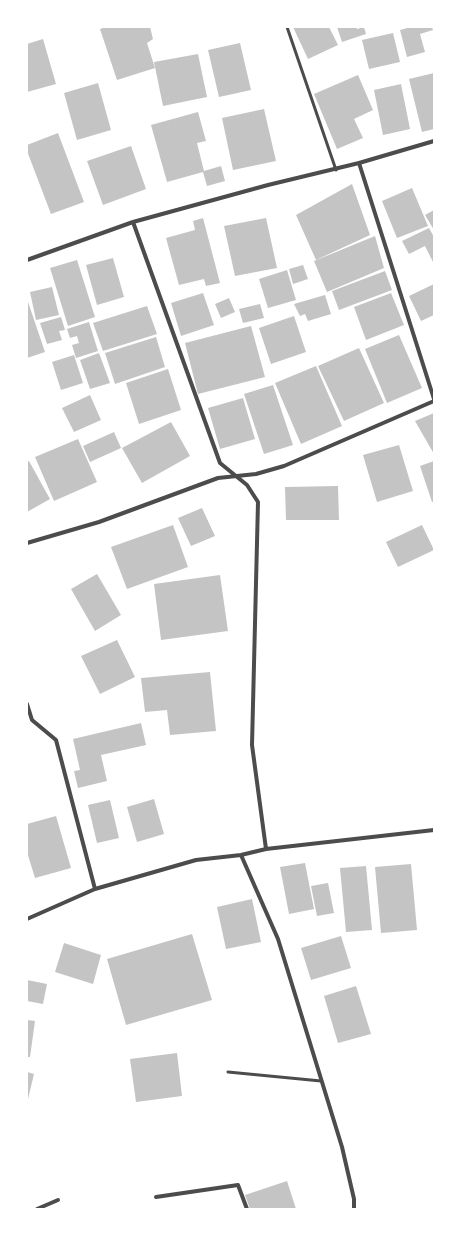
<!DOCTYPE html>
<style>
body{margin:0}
#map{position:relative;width:461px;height:1236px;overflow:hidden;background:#fff;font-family:Spectral,serif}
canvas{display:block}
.frame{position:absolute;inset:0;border:28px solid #fff;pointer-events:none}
</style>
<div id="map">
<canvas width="461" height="1236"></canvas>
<div class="frame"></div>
</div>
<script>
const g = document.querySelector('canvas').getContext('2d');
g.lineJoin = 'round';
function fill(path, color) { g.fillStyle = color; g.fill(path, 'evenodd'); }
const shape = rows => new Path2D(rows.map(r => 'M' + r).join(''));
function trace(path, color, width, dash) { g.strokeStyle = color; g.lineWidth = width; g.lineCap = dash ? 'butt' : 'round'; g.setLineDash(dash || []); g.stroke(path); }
const building = shape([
 [106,27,150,27,153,39,147,43,155,68,117,80,100,29],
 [293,27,329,27,338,45,308,59],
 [337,27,356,27,357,29,364,27,366,34,342,42],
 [411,27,432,27,433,30,420,34,425,52,407,57,400,30],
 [393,33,400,62,369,69,362,40],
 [43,39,56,84,27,92,27,44],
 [240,43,251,90,219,97,208,50],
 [198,54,207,97,163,106,154,62],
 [434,73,434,129,422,132,409,79],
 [358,75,373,110,354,119,363,138,337,149,314,94],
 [98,83,111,130,77,140,64,93],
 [401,84,410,129,383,135,374,90],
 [264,109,276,161,233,170,222,118],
 [198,112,206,141,197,143,204,171,221,166,225,181,207,186,203,172,167,182,151,125],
 [58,133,84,202,51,214,27,151,27,145],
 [131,146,146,189,103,205,87,161],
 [352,184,370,235,316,260,296,215],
 [412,188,428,226,397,238,382,201],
 [434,210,434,230,425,215],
 [203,218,220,283,206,286,204,279,179,285,166,238,195,230,193,221],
 [266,218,277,268,235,276,224,226],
 [429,228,434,237,434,264,425,246,409,254,402,241],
 [375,236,384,268,327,292,314,261],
 [113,258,124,297,97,305,86,265],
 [77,260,95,317,68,326,50,268],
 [303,265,308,279,293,284,289,269],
 [287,270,296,300,268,308,259,279],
 [385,271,392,290,339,310,332,291],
 [434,284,434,315,421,321,409,296],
 [52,287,59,315,36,320,30,292],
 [203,293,214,325,181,336,171,303],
 [391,293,404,325,366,340,354,307],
 [325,295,331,314,308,321,305,314,300,316,294,304],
 [229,298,235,312,221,318,215,304],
 [27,299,45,352,27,358],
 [260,304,264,318,243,323,239,309],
 [147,306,157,334,103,351,93,323],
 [294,316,306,352,271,364,259,328],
 [61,317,65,330,59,331,62,340,47,344,40,323],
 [89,322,98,351,76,358,72,345,79,343,77,336,70,338,67,329],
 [251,326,265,377,198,394,185,343],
 [399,335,422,388,387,403,365,349],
 [156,337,165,367,115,384,105,353],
 [359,348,384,403,344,421,318,366],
 [99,353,110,383,90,389,80,360],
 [74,355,83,383,61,390,52,362],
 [316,366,342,426,301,444,275,383],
 [168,369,181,410,139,424,126,383],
 [273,385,293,445,264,454,244,394],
 [90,395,101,420,74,432,62,408],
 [243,398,255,439,220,449,208,408],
 [434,413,434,454,415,421],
 [171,422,190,456,142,483,122,448],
 [114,432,121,448,90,462,83,446],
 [78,439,97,482,54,501,35,457],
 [399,445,413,491,377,502,363,455],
 [29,461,50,499,27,512,27,462],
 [434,461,434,502,432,502,420,466],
 [338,486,339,520,286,520,285,487],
 [202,508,215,536,191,546,178,518],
 [173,525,188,567,127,589,111,547],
 [422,525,434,550,398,567,386,542],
 [97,574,121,615,95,631,71,589],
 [220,575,228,631,161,640,154,584],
 [117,640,135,677,100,694,81,656],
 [210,672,216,731,170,735,167,710,145,712,141,678],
 [141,723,146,745,101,755,107,781,78,788,74,771,80,770,73,739],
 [154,799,164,834,137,842,127,807],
 [110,800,119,838,97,843,88,805],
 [56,816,71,868,35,878,27,852,27,824],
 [305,863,314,909,289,914,280,867],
 [411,864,417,930,381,933,375,867],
 [366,866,372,930,346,932,340,868],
 [328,883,334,913,317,916,311,886],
 [252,899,261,942,226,949,217,907],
 [192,934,212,1000,126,1025,107,959],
 [341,936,351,968,311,980,301,948],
 [64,943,101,955,93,984,55,972],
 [27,980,47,984,43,1004,27,1001],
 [356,986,371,1034,338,1043,324,996],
 [27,1020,35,1021,30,1057,27,1057],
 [177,1053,182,1096,136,1102,130,1059],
 [27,1072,34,1074,28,1099,27,1099],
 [287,1181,296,1209,250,1209,245,1195]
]);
const service = shape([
 [287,27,336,170],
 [228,1072,321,1081]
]);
const minor = shape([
 [359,163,434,399],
 [133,222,220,463,247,485,258,502,252,745,266,849],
 [27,260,133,222,268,185,359,163,434,141],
 [27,543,99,522,218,478,256,474,284,466,434,401],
 [27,704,32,720,56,740,95,889],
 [241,855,278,939,342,1147,354,1199,354,1209],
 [27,919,95,889,196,860,241,855,266,849,434,830],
 [156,1197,238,1185,247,1209],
 [37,1209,58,1200]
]);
fill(building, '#c4c4c4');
trace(service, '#4c4c4c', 3);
trace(minor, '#4c4c4c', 4);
</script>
